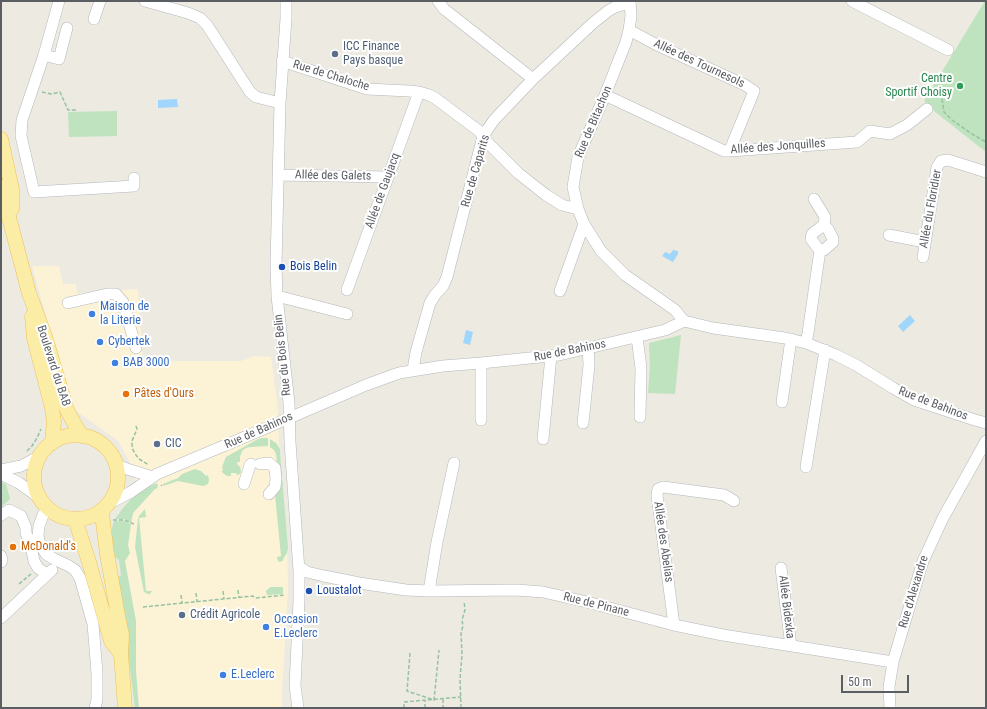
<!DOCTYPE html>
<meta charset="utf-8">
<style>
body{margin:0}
#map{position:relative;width:987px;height:709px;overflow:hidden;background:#eceae1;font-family:"Roboto Condensed",sans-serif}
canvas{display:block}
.frame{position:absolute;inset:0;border:2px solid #5a5d62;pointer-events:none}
.scale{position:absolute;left:841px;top:675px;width:68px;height:18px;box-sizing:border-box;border:2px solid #5a5d62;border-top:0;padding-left:5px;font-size:12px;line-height:14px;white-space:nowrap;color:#5a5d62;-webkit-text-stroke:3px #fff;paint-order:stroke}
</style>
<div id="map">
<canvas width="987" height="709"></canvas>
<div class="frame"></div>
<div class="scale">50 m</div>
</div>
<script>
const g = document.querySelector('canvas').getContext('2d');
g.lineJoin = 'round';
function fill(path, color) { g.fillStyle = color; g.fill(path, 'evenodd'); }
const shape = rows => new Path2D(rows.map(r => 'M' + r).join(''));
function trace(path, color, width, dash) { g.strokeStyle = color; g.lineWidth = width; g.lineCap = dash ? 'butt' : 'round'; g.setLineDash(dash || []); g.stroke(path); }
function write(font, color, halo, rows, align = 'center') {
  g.font = font + ' "Roboto Condensed",sans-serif'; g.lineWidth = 4; g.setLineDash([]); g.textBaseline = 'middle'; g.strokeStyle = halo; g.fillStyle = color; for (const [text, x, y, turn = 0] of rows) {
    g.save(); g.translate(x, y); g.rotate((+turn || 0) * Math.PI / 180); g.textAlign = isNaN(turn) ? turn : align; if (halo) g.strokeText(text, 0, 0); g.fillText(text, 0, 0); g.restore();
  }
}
const commercial = shape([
 [32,266,59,266,63,284,76,284,77,293,138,289,143,361,241,361,254,356,271,357,278,408,279,443,287,544,288,590,282,690,282,708,137,708,120,542,141,498,131,465,118,441,72,408]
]);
const green = shape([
 [985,1,986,1,986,152,934,111,934,110,924,101],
 [117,111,117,136,69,137,68,112],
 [681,335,675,394,648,393,650,367,649,343],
 [262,438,268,438,268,446,250,447,246,448,242,451,240,457,240,462,237,462,238,466,240,466,241,472,240,474,237,475,236,473,231,473,231,476,227,476,223,473,221,471,223,471,222,467,226,457,258,439],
 [270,439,276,443,280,449,280,452,288,548,287,553,283,559,284,560,280,562,278,561,277,557,281,556,275,495,277,465,276,454,274,450,270,447],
 [195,469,201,471,206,476,208,475,209,480,208,484,203,486,178,481,163,486,163,484,178,478,182,474],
 [1,482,6,484,10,499,1,507],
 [157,483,158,486,157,486,158,488,155,489,133,513,131,523,124,519,115,519,123,508,132,498,145,488],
 [145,509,146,517,139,518,146,591,152,591,150,594,148,594,144,592,135,547,138,519,139,516],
 [114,521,124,521,131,524,128,545,130,553,125,561,136,621,136,671,139,708,135,708,126,638,117,577,121,576,119,560,115,557,112,541,112,528],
 [271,587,283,587,283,594,267,595,266,591,269,588]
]);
const water = shape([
 [177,99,178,107,158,108,158,100],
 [673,250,678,251,678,254,673,262,662,256,665,252,670,254],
 [910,315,915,321,903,332,898,326],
 [466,330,473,332,470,345,463,343]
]);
const path = shape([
 [42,92,51,94,60,92,68,110,75,110,76,111],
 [942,99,944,112,952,120,972,134,986,142],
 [136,426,137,429,132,441,132,445,133,450,136,455,139,459,149,465],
 [27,451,32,446,37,438,41,429],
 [161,485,162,486],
 [113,520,124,520,134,524],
 [19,584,31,574],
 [238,590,239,598],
 [223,591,224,599],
 [196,593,197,602],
 [181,595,182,603],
 [143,607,253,596,256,598,285,595],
 [410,653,407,691,434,700,439,650],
 [443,699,443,708],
 [404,708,404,702,461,697],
 [425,708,425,700],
 [461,708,460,679,462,655,461,632,463,626,462,620,465,610,464,601]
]);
const minor = shape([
 [59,1,44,55,22,120,21,136,34,192,134,186,134,178],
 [145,1,188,13,200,18,207,25,250,92,256,97,280,103],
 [286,1,286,19,280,103,276,265,277,296,289,403,290,442,299,571,299,600,295,686,298,708],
 [438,1,444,9,533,79],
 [630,1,631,16,629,30,626,42,605,95,578,157,573,187,578,209,584,224,601,251,625,275,675,310,684,321],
 [852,1,948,50],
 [94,19,100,1],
 [629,30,657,45,745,85,754,91,734,140,730,151],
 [44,55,59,59,67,28],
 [282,61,367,89,409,91,419,92,429,95,435,98,479,131,483,136,487,142,518,173,546,195,562,205,578,209],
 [605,95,724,151,730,151,857,142,870,131,890,134,907,125,927,109],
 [278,175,388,177],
 [814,199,825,217,824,226],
 [824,226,828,229,833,239,833,242,824,250,820,250,817,247,811,239,812,234,821,227,824,226],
 [889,235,925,242],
 [923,257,937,167,941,161,948,160,986,172],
 [347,290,419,92],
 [560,291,584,224],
 [277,296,347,314],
 [68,303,107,294,116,294,123,302,136,348],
 [637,337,641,368,640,417],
 [806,343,808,333,820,250],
 [413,370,416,352,430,303,435,295,443,286,447,277,483,136,494,120,533,79,593,23,608,11,615,7,629,3],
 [782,402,791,339],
 [481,420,481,363],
 [583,423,589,365,588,348],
 [543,439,551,356],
 [260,464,269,463,275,468,276,479,275,487,269,494],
 [116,465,127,469,153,477],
 [806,467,825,350],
 [1,470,21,466,40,456],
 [1,474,19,483,40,498],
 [244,484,250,465,251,464],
 [108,504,131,492,157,474,266,428,366,385,399,373,443,366,481,363,559,355,665,330,684,321,713,328,785,338,806,343,836,355,856,365,893,388,914,400,975,420,986,423],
 [48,508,43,515,39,526,38,536,40,544,46,554,54,559,69,566,75,570,80,578,93,624,97,673,97,700,95,708],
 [1,515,9,510,21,516,26,528,26,533,32,551,34,561,38,568,47,574],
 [1,556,2,560,1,562],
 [299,567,307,572,324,576,359,583,406,590,429,591,516,590,543,592,587,602,674,625,723,635,893,662],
 [781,568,791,646],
 [429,591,437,542,454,463],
 [1,618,52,570],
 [674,625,657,495,658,489,663,487,724,495,734,501],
 [890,708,889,687,893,662,923,561,943,518,986,441]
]);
const major = shape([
 [1,139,12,189,12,209],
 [1,187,29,293,45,336,67,410,75,425,82,436],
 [32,316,34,338,52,408,54,422,52,443],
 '34 477a42 42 0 1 1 84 0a42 42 0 1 1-84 0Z',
 [102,510,103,522,107,554,118,616,122,635,121,654,125,708],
 [75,519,89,562,111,641,121,654]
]);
const markers = [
 [335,54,4,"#5c6f8a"],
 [960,86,4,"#2e9e5b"],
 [282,267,4,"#1a4fb4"],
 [92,314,4,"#3f7fe0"],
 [100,342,4,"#3f7fe0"],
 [115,363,4,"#3f7fe0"],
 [126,394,4,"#e8710a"],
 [157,444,4,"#5c6f8a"],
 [13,547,4,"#e8710a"],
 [309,591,4,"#1a4fb4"],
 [182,615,4,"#5c6f8a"],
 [266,627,4,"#3f7fe0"],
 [223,675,4,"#3f7fe0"]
];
const serviceNames = [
 ["ICC Finance",343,47],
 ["Pays basque",343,61],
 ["CIC",165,444],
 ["Crédit Agricole",190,615]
];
const streetNames = [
 ["Allée des Tournesols",699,64,25],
 ["Rue de Chaloche",331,76,17],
 ["Rue de Bitachon",594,122,-67],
 ["Allée des Jonquilles",778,147,-4],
 ["Rue de Caparits",476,171,-74],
 ["Allée des Galets",333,176,1],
 ["Allée de Gaujacq",383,191,-70],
 ["Allée du Floridier",931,209,-80],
 ["Rue de Bahinos",570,351,-11],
 ["Rue du Bois Belin",283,355,-96],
 ["Boulevard du BAB",53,366,72],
 ["Rue de Bahinos",933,404,21],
 ["Rue de Bahinos",259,431,-24],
 ["Allée des Abelias",663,542,82],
 ["Rue d'Alexandre",914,592,-73],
 ["Rue de Pinane",596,605,14],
 ["Allée Bidexka",786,607,83]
];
const leisureNames = [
 ["Centre",952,79],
 ["Sportif Choisy",952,93]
];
const transitNames = [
 ["Bois Belin",290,267],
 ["Loustalot",317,591]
];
const shopNames = [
 ["Maison de",100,307],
 ["la Literie",100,321],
 ["Cybertek",108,342],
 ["BAB 3000",123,363],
 ["Occasion",274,620],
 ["E.Leclerc",274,634],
 ["E.Leclerc",231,675]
];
const foodNames = [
 ["Pâtes d'Ours",134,394],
 ["McDonald's",21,547]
];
fill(commercial, '#fcf3d6');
fill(green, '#bee3be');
fill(water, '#a1d6fc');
trace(minor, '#b4b7bb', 12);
trace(major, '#ecc15a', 15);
trace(path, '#96c2a2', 1.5, [4, 2]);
trace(minor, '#fff', 11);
trace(major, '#fceda6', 14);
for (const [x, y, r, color] of markers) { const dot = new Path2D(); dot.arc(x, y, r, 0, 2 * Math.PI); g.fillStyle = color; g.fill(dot); trace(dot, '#fff', 1.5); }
write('12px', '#4e5e75', '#fff', serviceNames, 'left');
write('12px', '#5a5d62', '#fff', streetNames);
write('12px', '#27864d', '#fff', leisureNames, 'right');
write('12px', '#164399', '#fff', transitNames, 'left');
write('12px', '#366cbe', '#fff', shopNames, 'left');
write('12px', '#c56008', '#fff', foodNames, 'left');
</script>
